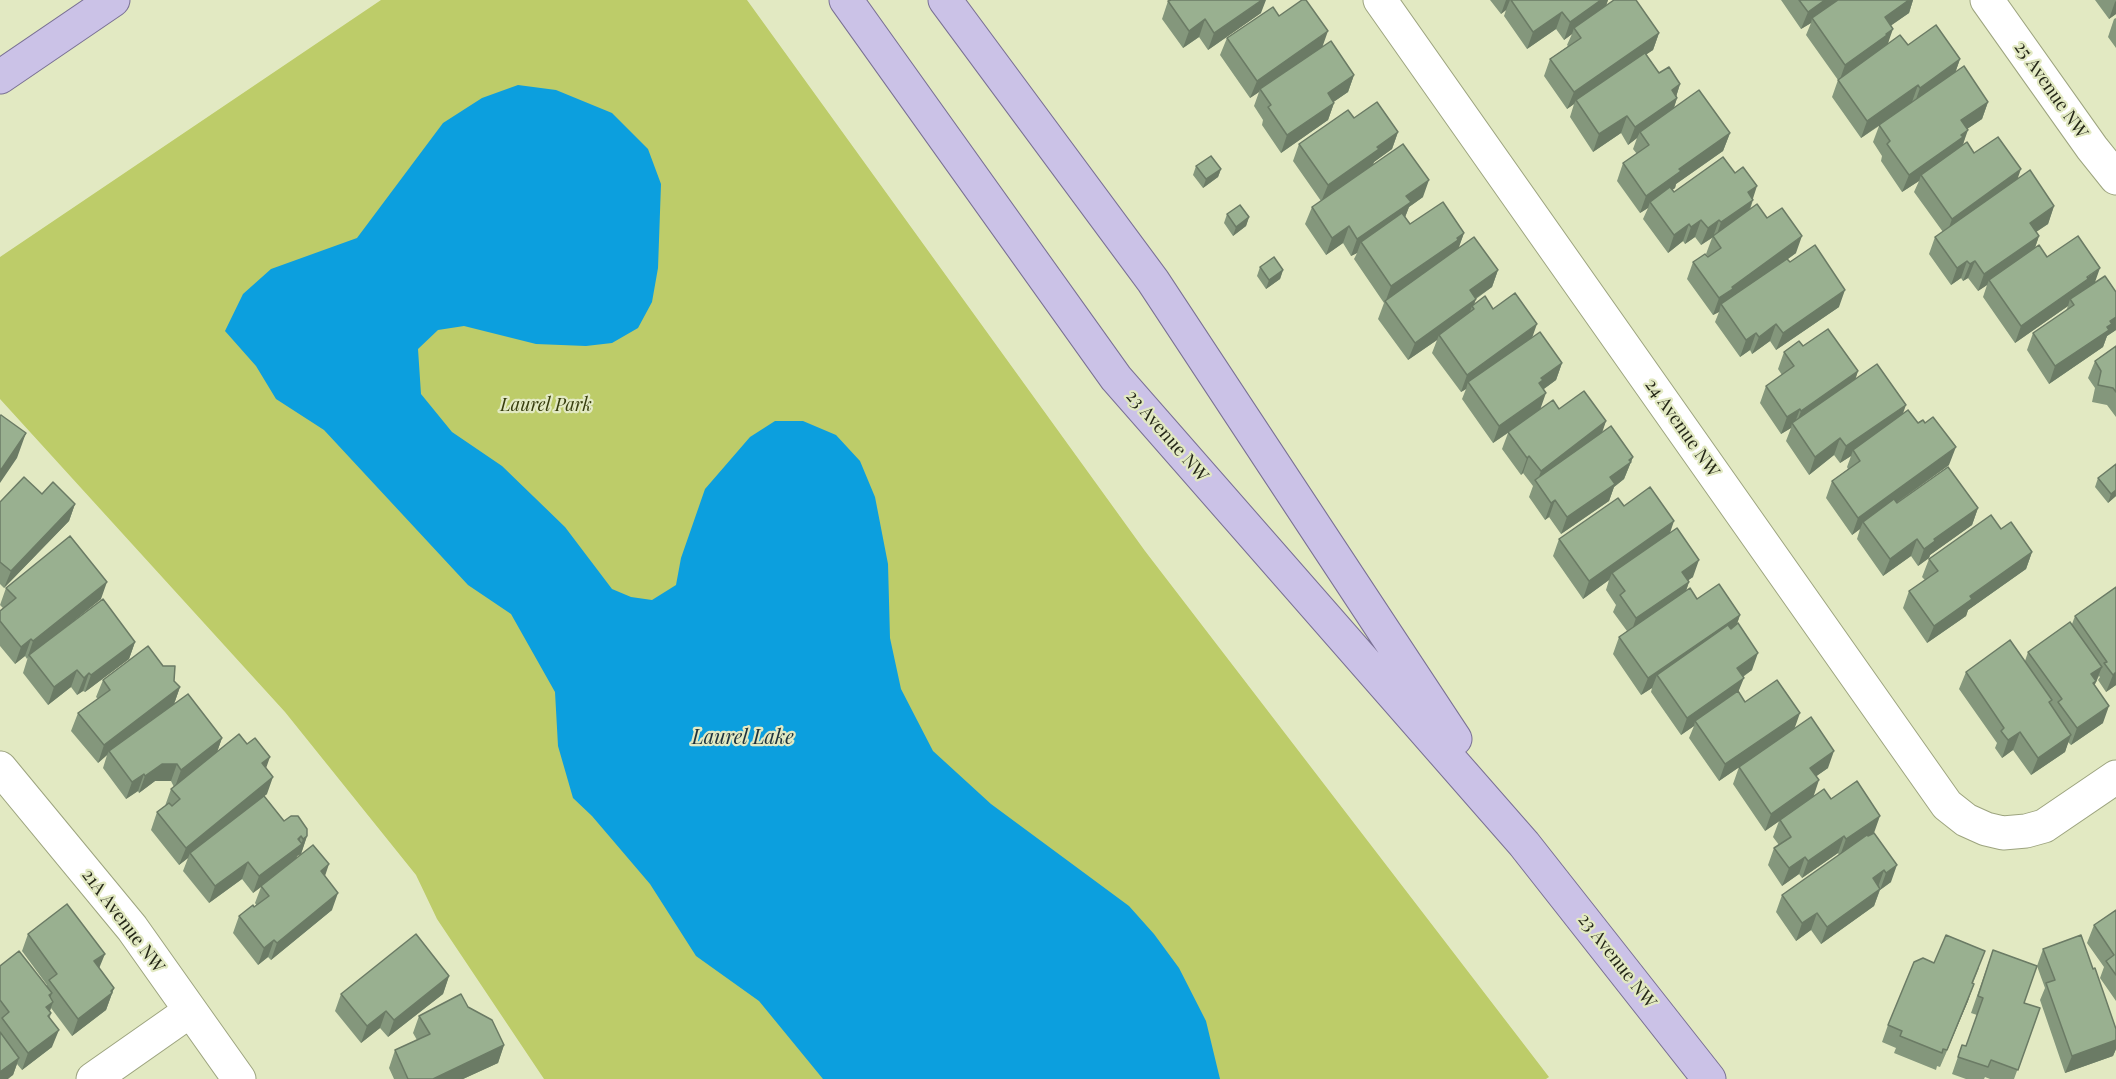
<!DOCTYPE html>
<style>
body{margin:0}
canvas{display:block;background:#e2e9c2}
</style>
<canvas width="2116" height="1079"></canvas>
<script>
const g = document.querySelector('canvas').getContext('2d');
g.lineJoin = 'round';
function fill(path, color) { g.fillStyle = color; g.fill(path, 'evenodd'); }
const shape = rows => new Path2D(rows.map(r => 'M' + r).join(''));
function trace(path, color, width, dash) { g.strokeStyle = color; g.lineWidth = width; g.lineCap = dash ? 'butt' : 'round'; g.setLineDash(dash || []); g.stroke(path); }
function write(font, color, halo, rows, align = 'center') {
  g.font = font + ' "Playfair Display",serif'; g.lineWidth = 4.5; g.setLineDash([]); g.textBaseline = 'middle'; g.strokeStyle = halo; g.fillStyle = color; for (const [text, x, y, turn = 0] of rows) {
    g.save(); g.translate(x, y); g.rotate((+turn || 0) * Math.PI / 180); g.textAlign = isNaN(turn) ? turn : align; if (halo) g.strokeText(text, 0, 0); g.fillText(text, 0, 0); g.restore();
  }
}
const green = shape([
 [381,0,747,0,1145,551,1549,1077,1546,1079,544,1079,437,919,416,875,285,712,0,399,0,257]
]);
const water = shape([
 [518,85,556,90,612,113,648,149,661,184,658,268,652,302,638,328,612,343,586,346,536,344,464,326,438,330,418,349,421,394,452,432,502,466,565,527,612,589,631,597,652,600,676,585,681,558,705,489,750,437,775,421,803,421,836,435,860,461,875,497,888,564,890,638,901,689,933,751,991,804,1129,906,1154,934,1179,968,1206,1021,1220,1079,823,1079,759,1001,696,956,650,884,592,816,573,798,558,746,555,692,511,614,468,585,324,430,276,399,256,366,225,331,243,294,271,269,357,238,443,123,482,98]
]);
const minor = shape([
 [1380,0,1947,805,1966,820,1986,829,2003,833,2026,831,2044,826,2116,777],
 [1987,0,2092,148,2116,178],
 [0,768,132,928,239,1079],
 [93,1079,190,1011]
]);
const major = shape([
 [846,0,1116,378,1524,844,1709,1079],
 [945,0,1153,281,1455,739],
 [0,77,113,0]
]);
const wall = shape([
 [1490,0,1608,0,1606,6,1659,33,1653,50,1646,54,1659,73,1680,84,1676,97,1677,98,1674,108,1730,133,1723,151,1676,184,1675,188,1672,190,1674,192,1753,198,1753,200,1750,210,1767,218,1796,253,1788,259,1790,262,1839,307,1776,350,1770,341,1752,354,1750,350,1740,357,1715,322,1719,312,1713,315,1687,279,1693,262,1709,257,1706,254,1712,238,1701,245,1695,237,1685,244,1683,241,1668,253,1643,219,1648,208,1640,213,1617,181,1623,163,1637,154,1633,149,1637,138,1628,145,1621,133,1593,152,1570,117,1574,104,1567,109,1544,76,1550,59,1568,46,1567,45,1572,34,1564,40,1556,29,1527,49,1504,16,1506,10,1501,14],
 [1781,0,1913,0,1909,13,1891,25,1888,44,1908,45,1960,59,1955,73,1988,102,1982,119,1967,129,1963,145,1974,153,2018,178,2054,206,2048,224,2036,232,2039,236,2035,248,2047,257,2095,283,2116,292,2116,330,2107,336,2103,347,2049,384,2027,350,2033,333,2066,311,2068,306,2015,343,1983,297,1987,285,1978,291,1968,278,1963,281,1961,278,1951,285,1929,254,1935,237,1943,232,1914,192,1919,181,1902,192,1881,161,1882,156,1873,142,1879,126,1861,138,1832,97,1838,80,1806,35,1811,23,1801,29],
 [2095,0,2116,0,2116,14,2109,19],
 [1168,1,1261,13,1208,50,1199,37,1183,48,1162,19],
 [1279,16,1323,46,1354,75,1348,92,1333,102,1334,103,1328,120,1281,153,1262,125,1263,120,1254,106,1259,92,1250,98,1220,55,1227,38],
 [2116,18,2116,48,2108,37,2114,19],
 [1354,118,1398,132,1392,149,1374,162,1373,165,1423,197,1409,207,1405,217,1410,224,1464,233,1458,248,1498,270,1492,287,1476,299,1474,304,1493,309,1532,337,1562,363,1556,380,1544,389,1540,409,1559,409,1606,421,1601,433,1633,457,1624,479,1614,487,1609,501,1561,534,1549,517,1545,520,1529,497,1533,486,1523,473,1521,475,1502,449,1508,433,1493,443,1462,399,1466,389,1461,392,1432,353,1437,340,1408,360,1378,319,1384,303,1354,259,1357,253,1351,256,1343,243,1326,255,1305,224,1312,207,1321,201,1293,161,1299,144],
 [1196,166,1221,169,1218,177,1203,188,1193,175],
 [1227,214,1249,217,1246,226,1233,236,1224,223],
 [1260,267,1283,270,1280,279,1266,289,1257,276],
 [1803,346,1858,371,1855,380,1903,414,1949,465,1897,503,1978,508,1972,525,1930,555,1929,558,1918,566,1911,556,1883,576,1857,539,1860,529,1852,535,1826,498,1832,481,1848,469,1847,467,1851,456,1840,463,1834,455,1809,475,1786,441,1791,428,1781,434,1760,403,1766,386,1782,375,1778,369,1784,352],
 [2116,346,2116,417,2107,405,2092,402,2095,388,2088,378,2095,361],
 [2098,478,2116,496,2108,503,2095,487],
 [42,494,75,504,69,521,4,588,0,584,0,502],
 [1624,506,1670,533,1693,577,1688,580,1689,582,1686,591,1697,599,1740,615,1737,624,1752,670,1743,677,1738,692,1745,702,1794,729,1828,768,1816,776,1813,797,1831,799,1874,833,1891,882,1880,890,1874,906,1821,944,1811,930,1796,941,1776,912,1782,895,1839,855,1838,853,1802,878,1799,874,1782,886,1768,865,1774,848,1779,845,1773,837,1779,821,1765,831,1733,784,1739,767,1719,781,1689,738,1694,726,1681,735,1651,692,1652,688,1641,695,1613,654,1619,637,1627,631,1613,612,1616,605,1606,590,1609,580,1583,599,1553,556,1559,539],
 [2001,529,2032,552,2026,569,1968,610,1966,616,1927,643,1903,608,1909,591,1925,580,1922,577,1929,559],
 [2116,587,2116,685,2106,692,2098,680,2100,677,2099,676,2095,684,2094,685,2103,723,2071,745,2068,742,2065,752,2031,775,2013,750,2002,758,1995,748,1997,743,1959,689,1966,672,2025,661,2028,652,2072,624,2075,616],
 [6,588,101,599,63,629,135,642,129,659,85,692,83,691,77,695,71,687,48,705,23,673,28,657,27,659,25,656,15,664,0,646,0,611,3,608,0,605],
 [103,680,174,681,180,687,174,704,222,738,217,752,266,768,267,794,264,796,284,821,307,836,301,854,297,856,297,858,325,876,332,910,271,960,268,957,258,965,233,933,239,916,257,906,255,903,261,887,253,893,242,879,209,903,183,871,188,858,179,865,151,830,157,812,165,806,171,789,174,787,171,781,155,781,139,793,138,791,126,799,103,768,107,755,98,763,71,731,78,713,98,699,96,697],
 [2116,910,2116,1001,2100,978,2104,967,2087,943,2094,925],
 [28,934,99,968,114,988,106,1010,72,1036,51,1008,50,1011,51,1013,50,1017,52,1047,22,1070,17,1064,13,1075,0,1079,0,966,47,986,47,985,22,951],
 [2043,949,2093,969,2116,1029,2116,1049,2113,1056,2065,1073,2040,1000,2045,988,2037,966],
 [1993,950,2024,1003,2040,1008,2014,1079,1990,1079,1985,1077,1984,1079,1966,1079,1952,1074,1962,1045,1966,1046,1977,1015,1971,1013],
 [1934,963,1979,968,1973,983,1968,1001,1940,1067,1937,1066,1936,1070,1894,1053,1896,1048,1882,1042,1888,1025],
 [449,976,443,994,388,1037,380,1028,361,1043,335,1011,341,994],
 [468,1007,504,1045,498,1063,463,1079,394,1079,389,1068,395,1050,417,1040,413,1033,419,1016]
]);
const shadedWall = shape([
 [1262,0,1266,0,1261,13,1208,50,1214,33],
 [1506,0,1510,0,1506,10,1501,14],
 [1601,0,1608,0,1604,11,1574,28,1572,34,1564,40,1570,22],
 [1825,0,1844,0,1812,18,1811,23,1801,29,1808,12],
 [1909,0,1913,0,1909,13,1879,34,1885,17],
 [2116,1,2116,14,2109,19,2115,2],
 [1562,12,1556,29,1527,49,1533,32],
 [1205,19,1199,37,1183,48,1189,31],
 [1893,29,1887,46,1839,82,1845,65],
 [1328,31,1322,48,1260,89,1259,92,1250,98,1257,81],
 [1659,33,1653,50,1577,102,1576,100,1574,104,1567,109,1574,92],
 [1960,59,1954,76,1914,105,1920,88],
 [1354,75,1348,92,1322,110,1328,93],
 [1680,84,1675,100,1677,98,1671,116,1640,132,1637,138,1628,145,1635,127,1672,90],
 [1918,85,1912,102,1861,138,1867,121],
 [1988,102,1982,119,1955,137,1961,120],
 [1334,103,1328,120,1281,153,1287,135],
 [1627,116,1621,133,1593,152,1599,134],
 [1968,130,1962,147,1921,175,1919,181,1902,192,1909,175],
 [1398,132,1392,149,1374,162,1372,166,1321,202,1328,185,1377,147],
 [1730,133,1723,151,1676,184,1675,188,1652,205,1650,202,1648,208,1640,213,1646,196,1679,169],
 [1221,169,1218,177,1203,188,1206,179],
 [2021,169,2015,186,1946,236,1952,219],
 [1429,180,1423,197,1409,207,1404,220,1361,242,1357,253,1351,256,1357,239,1406,196],
 [1757,186,1747,217,1715,240,1721,222,1748,192],
 [2054,206,2048,224,2024,240,2030,223],
 [1249,217,1246,226,1233,236,1236,227],
 [1701,220,1695,237,1685,244,1691,227],
 [1719,220,1713,237,1701,245,1708,228],
 [1689,224,1683,241,1668,253,1674,235],
 [1349,226,1343,243,1326,255,1332,238],
 [1464,233,1458,250,1452,257,1385,303,1391,286],
 [1802,236,1796,253,1728,302,1721,304,1719,312,1713,315,1719,298,1732,287],
 [2039,236,2033,253,1989,280,1987,285,1978,291,1984,274],
 [1967,261,1961,278,1951,285,1957,268],
 [1975,261,1968,278,1963,281,1970,264],
 [2100,268,2094,285,2070,299,2068,306,2015,343,2021,326],
 [1283,270,1280,279,1266,289,1269,280],
 [1498,270,1492,287,1463,307,1470,290],
 [1845,290,1839,307,1776,350,1783,333],
 [1476,299,1473,307,1472,306,1468,318,1439,335,1437,340,1408,360,1415,343],
 [2116,317,2116,330,2107,336,2103,347,2049,384,2055,366,2110,321],
 [1537,324,1531,341,1468,382,1466,389,1461,392,1467,375],
 [1776,324,1770,341,1752,354,1759,337],
 [1756,333,1750,350,1740,357,1746,340],
 [1562,363,1556,380,1538,393,1533,400,1541,378],
 [1858,371,1852,389,1795,428,1801,411],
 [1546,393,1540,410,1493,443,1499,426],
 [1906,405,1900,422,1853,450,1851,456,1840,463,1846,446],
 [1800,409,1794,425,1792,423,1791,428,1781,434,1787,417],
 [1606,421,1600,439,1537,482,1541,471],
 [26,433,17,458,0,483,0,471],
 [1840,438,1834,455,1809,475,1815,457],
 [1956,447,1949,465,1865,525,1863,522,1860,529,1852,535,1858,518],
 [1529,456,1523,473,1521,475,1527,458],
 [1633,457,1624,479,1614,487,1609,501,1561,534,1567,517,1610,477],
 [2116,490,2116,496,2108,503,2111,494],
 [1555,500,1549,517,1545,520,1551,503],
 [75,504,69,521,4,588,11,571],
 [1978,508,1972,525,1930,555,1929,558,1918,566,1924,549,1934,539],
 [1674,521,1668,539,1612,573,1609,580,1583,599,1589,581],
 [1917,539,1911,556,1883,576,1890,559],
 [2032,552,2026,569,1968,610,1966,616,1927,643,1934,626,1970,596],
 [1699,560,1693,577,1676,589,1682,572],
 [107,582,101,599,30,656,29,655,27,659,33,641],
 [1689,582,1683,599,1630,636,1636,618],
 [1740,615,1734,632,1657,675,1652,688,1641,695,1648,678],
 [31,639,25,656,15,664,21,647],
 [135,642,129,659,85,692,91,675],
 [1758,653,1752,670,1730,685,1737,668],
 [2102,667,2095,684,2094,685,2089,698,2091,674],
 [77,670,71,687,48,705,54,687],
 [2116,672,2116,685,2106,692,2113,675],
 [89,673,83,691,77,695,84,678],
 [1744,678,1737,695,1695,721,1694,726,1681,735,1687,718],
 [180,687,174,704,109,751,107,755,98,763,104,745],
 [2109,706,2103,723,2071,745,2077,728],
 [1800,713,1794,730,1719,781,1725,764],
 [2020,732,2013,750,2002,758,2008,740],
 [2071,735,2065,752,2031,775,2038,758],
 [222,738,216,755,175,787,181,770],
 [1834,751,1828,768,1804,785,1810,768],
 [270,757,264,774,262,763],
 [162,764,177,764,171,781,155,781,139,793,145,776],
 [144,774,138,791,126,799,132,782],
 [273,777,267,794,191,855,190,853,188,858,179,865,186,848],
 [1819,780,1813,798,1765,831,1771,814],
 [1880,816,1874,833,1840,856,1846,839],
 [301,836,297,848,301,845,303,839,307,836,301,854,297,856,295,861,253,893,259,876],
 [1844,836,1838,853,1802,878,1808,861],
 [1805,857,1799,874,1782,886,1789,868],
 [248,862,242,879,209,903,215,886],
 [329,864,323,882,321,871],
 [1897,865,1891,882,1880,890,1886,873],
 [1884,870,1878,887,1873,878],
 [1880,889,1874,906,1821,944,1827,927],
 [338,893,332,910,271,960,277,943],
 [1817,913,1811,930,1796,941,1802,923],
 [274,940,268,957,258,965,264,948],
 [105,954,98,971,94,961],
 [449,976,443,994,388,1037,394,1020],
 [1974,984,1968,1001,1940,1067,1947,1050],
 [114,988,106,1010,72,1036,78,1019],
 [52,993,47,1006,53,1002,47,1019,40,1024,49,995],
 [386,1011,380,1028,361,1043,367,1026],
 [59,1030,52,1047,22,1070,28,1053],
 [2116,1040,2116,1049,2113,1056,2065,1073,2072,1056],
 [504,1045,498,1063,463,1079,433,1079],
 [19,1058,13,1075,8,1079,0,1079,0,1072]
]);
const building = shape([
 [1171,0,1262,0,1214,33,1205,19,1189,31,1168,1,1171,0],
 [1302,0,1306,0,1328,31,1257,81,1227,38,1273,7,1279,16,1302,0],
 [1511,0,1601,0,1570,22,1562,12,1533,32,1511,0],
 [1614,0,1636,0,1659,33,1574,92,1550,59,1581,38,1574,28,1614,0],
 [1799,0,1825,0,1808,12,1799,0],
 [1838,0,1909,0,1885,17,1893,29,1886,34,1887,35,1845,65,1812,18,1838,0],
 [1936,25,1960,59,1920,88,1918,85,1867,121,1838,80,1900,35,1908,45,1936,25],
 [1331,41,1354,75,1328,93,1334,103,1287,135,1268,107,1271,105,1260,89,1331,41],
 [1645,53,1659,73,1669,67,1680,84,1672,90,1677,98,1635,127,1627,116,1599,134,1576,100,1645,53],
 [1964,66,1988,102,1961,120,1968,130,1961,135,1963,137,1909,175,1887,144,1890,141,1879,125,1964,66],
 [1699,90,1730,133,1679,169,1681,171,1646,196,1623,163,1649,145,1640,132,1699,90],
 [1377,102,1398,132,1377,147,1379,149,1328,185,1299,144,1348,110,1354,118,1377,102],
 [1998,137,2021,169,1952,219,1921,175,1967,142,1974,153,1998,137],
 [1403,144,1429,180,1406,196,1411,202,1357,239,1349,226,1332,238,1312,207,1403,144],
 [1211,156,1221,169,1206,179,1196,166,1211,156],
 [1723,157,1735,173,1743,167,1757,186,1748,192,1753,200,1721,222,1719,220,1708,228,1701,220,1691,227,1689,224,1674,235,1650,202,1670,187,1674,192,1723,157],
 [2030,170,2054,206,2030,223,2039,236,1984,274,1975,261,1970,264,1967,261,1957,268,1935,237,2030,170],
 [1443,202,1464,233,1457,238,1458,240,1391,286,1361,242,1402,213,1410,224,1443,202],
 [1757,204,1767,218,1782,208,1802,236,1732,287,1733,289,1719,298,1693,262,1705,254,1708,257,1721,248,1713,236,1757,204],
 [1240,205,1249,217,1236,227,1227,214,1240,205],
 [2078,236,2100,268,2087,277,2088,279,2021,326,1989,280,2039,245,2047,257,2078,236],
 [1474,237,1498,270,1470,290,1476,299,1415,343,1385,301,1474,237],
 [1815,245,1845,290,1783,333,1776,324,1759,337,1756,333,1746,340,1721,304,1787,259,1790,262,1815,245],
 [1274,257,1283,270,1269,280,1260,267,1274,257],
 [2105,276,2116,292,2116,317,2110,321,2112,324,2107,327,2109,330,2055,366,2033,333,2074,305,2070,299,2105,276],
 [1515,293,1537,324,1467,375,1439,335,1474,309,1472,306,1485,296,1493,309,1515,293],
 [1828,329,1858,371,1801,411,1800,409,1787,417,1766,386,1794,366,1784,352,1799,341,1803,346,1828,329],
 [1540,332,1562,363,1541,378,1543,380,1539,383,1546,393,1499,426,1468,382,1540,332],
 [2116,346,2116,392,2113,388,2098,385,2101,371,2095,361,2116,346],
 [1877,364,1906,405,1846,446,1840,438,1815,457,1792,423,1877,364],
 [1584,391,1606,421,1541,471,1529,456,1527,458,1508,432,1553,400,1559,409,1584,391],
 [1908,410,1918,423,1923,420,1925,423,1933,417,1956,447,1858,518,1832,481,1860,461,1853,450,1908,410],
 [1,415,26,433,0,471,0,416,1,415],
 [1611,426,1633,457,1629,460,1631,462,1610,477,1615,484,1567,517,1555,500,1551,503,1535,480,1611,426],
 [2116,464,2116,490,2111,494,2098,478,2116,464],
 [1948,467,1978,508,1934,539,1935,541,1924,549,1917,539,1890,559,1863,522,1894,499,1897,503,1948,467],
 [24,477,42,494,53,482,75,504,11,571,0,562,0,502,24,477],
 [1650,487,1674,521,1589,581,1559,539,1618,498,1624,506,1650,487],
 [1991,515,2001,529,2011,522,2032,552,1970,596,1972,599,1934,626,1909,591,1938,571,1929,559,1991,515],
 [1677,528,1699,560,1682,572,1689,582,1636,618,1620,595,1625,591,1612,573,1677,528],
 [70,536,107,582,33,641,31,639,21,647,0,621,0,611,16,598,6,588,70,536],
 [1719,584,1740,615,1648,678,1619,637,1690,588,1697,599,1719,584],
 [2116,587,2116,672,2113,675,2104,663,2107,662,2075,616,2116,587],
 [103,599,135,642,91,675,89,673,84,678,77,670,54,687,29,655,103,599],
 [2070,622,2102,667,2091,674,2096,681,2093,683,2109,706,2077,728,2058,702,2062,699,2028,652,2070,622],
 [1738,623,1758,653,1737,668,1744,678,1687,718,1657,675,1728,625,1731,629,1738,623],
 [2010,640,2052,700,2049,702,2071,735,2038,758,2020,732,2008,740,2001,731,2004,728,1966,672,2010,640],
 [148,646,163,666,175,666,174,681,180,687,104,745,78,713,110,690,103,680,148,646],
 [1777,680,1800,713,1725,764,1695,721,1738,691,1745,702,1777,680],
 [188,694,222,738,181,770,177,764,162,764,145,776,144,774,132,782,109,751,188,694],
 [1811,717,1834,751,1810,768,1819,780,1771,814,1739,767,1811,717],
 [239,734,247,744,255,738,270,757,262,763,273,777,186,848,157,812,169,803,172,806,180,799,171,789,239,734],
 [1857,781,1880,816,1846,839,1844,836,1808,861,1805,857,1789,868,1774,848,1791,837,1780,820,1824,789,1831,799,1857,781],
 [264,796,284,821,291,816,298,816,307,829,307,836,303,839,301,836,298,839,302,844,259,876,248,862,215,886,190,853,264,796],
 [1874,833,1897,865,1886,873,1884,870,1873,878,1880,889,1827,927,1817,913,1802,923,1782,895,1867,835,1868,836,1874,833],
 [313,845,329,864,321,871,338,893,277,943,274,940,264,948,239,916,253,905,254,907,269,896,261,886,313,845],
 [67,904,105,954,94,961,114,988,111,991,112,993,78,1019,49,980,57,974,28,934,67,904],
 [2116,910,2116,975,2106,961,2114,955,2094,925,2116,910],
 [416,934,449,976,394,1020,386,1011,367,1026,341,994,416,934],
 [1946,935,1985,951,1972,983,1974,984,1947,1050,1943,1049,1942,1053,1900,1036,1902,1031,1888,1025,1914,962,1923,958,1934,963,1946,935],
 [2081,935,2093,969,2095,968,2116,1029,2116,1040,2072,1056,2046,983,2055,980,2043,949,2081,935],
 [1993,950,2037,966,2024,1003,2040,1008,2018,1070,1991,1060,1988,1067,1958,1057,1962,1045,1966,1046,1983,998,1978,996,1993,950],
 [19,951,52,993,49,995,53,1002,46,1007,51,1013,48,1016,59,1030,28,1053,2,1018,9,1012,0,1000,0,966,19,951],
 [461,994,468,1007,492,1020,504,1045,433,1079,408,1079,395,1050,430,1034,419,1016,461,994],
 [0,1032,19,1058,0,1072,0,1032]
]);
const streetNames = [
 ["25 Avenue NW",2051,90,55],
 ["24 Avenue NW",1682,428,55],
 ["23 Avenue NW",1167,436,49],
 ["21A Avenue NW",123,921,53],
 ["23 Avenue NW",1617,961,52]
];
const parkNames = [
 ["Laurel Park",546,405]
];
const waterNames = [
 ["Laurel Lake",743,738]
];
fill(green, '#bdcc69');
fill(water, '#0c9fde');
trace(minor, '#9da47f', 35);
trace(major, '#7a7194', 35);
trace(minor, '#fff', 33);
trace(major, '#cbc2e7', 33);
fill(wall, '#84977c');
fill(shadedWall, '#6b7b65');
fill(building, '#99b090');
trace(building, '#6b7b65', 1.5);
write('18px', '#242617', '#e2e9c2', streetNames);
write('italic 18px', '#373d0d', '#e2e9c2', parkNames);
write('italic 20px', '#1c313d', '#e2e9c2', waterNames);
</script>
